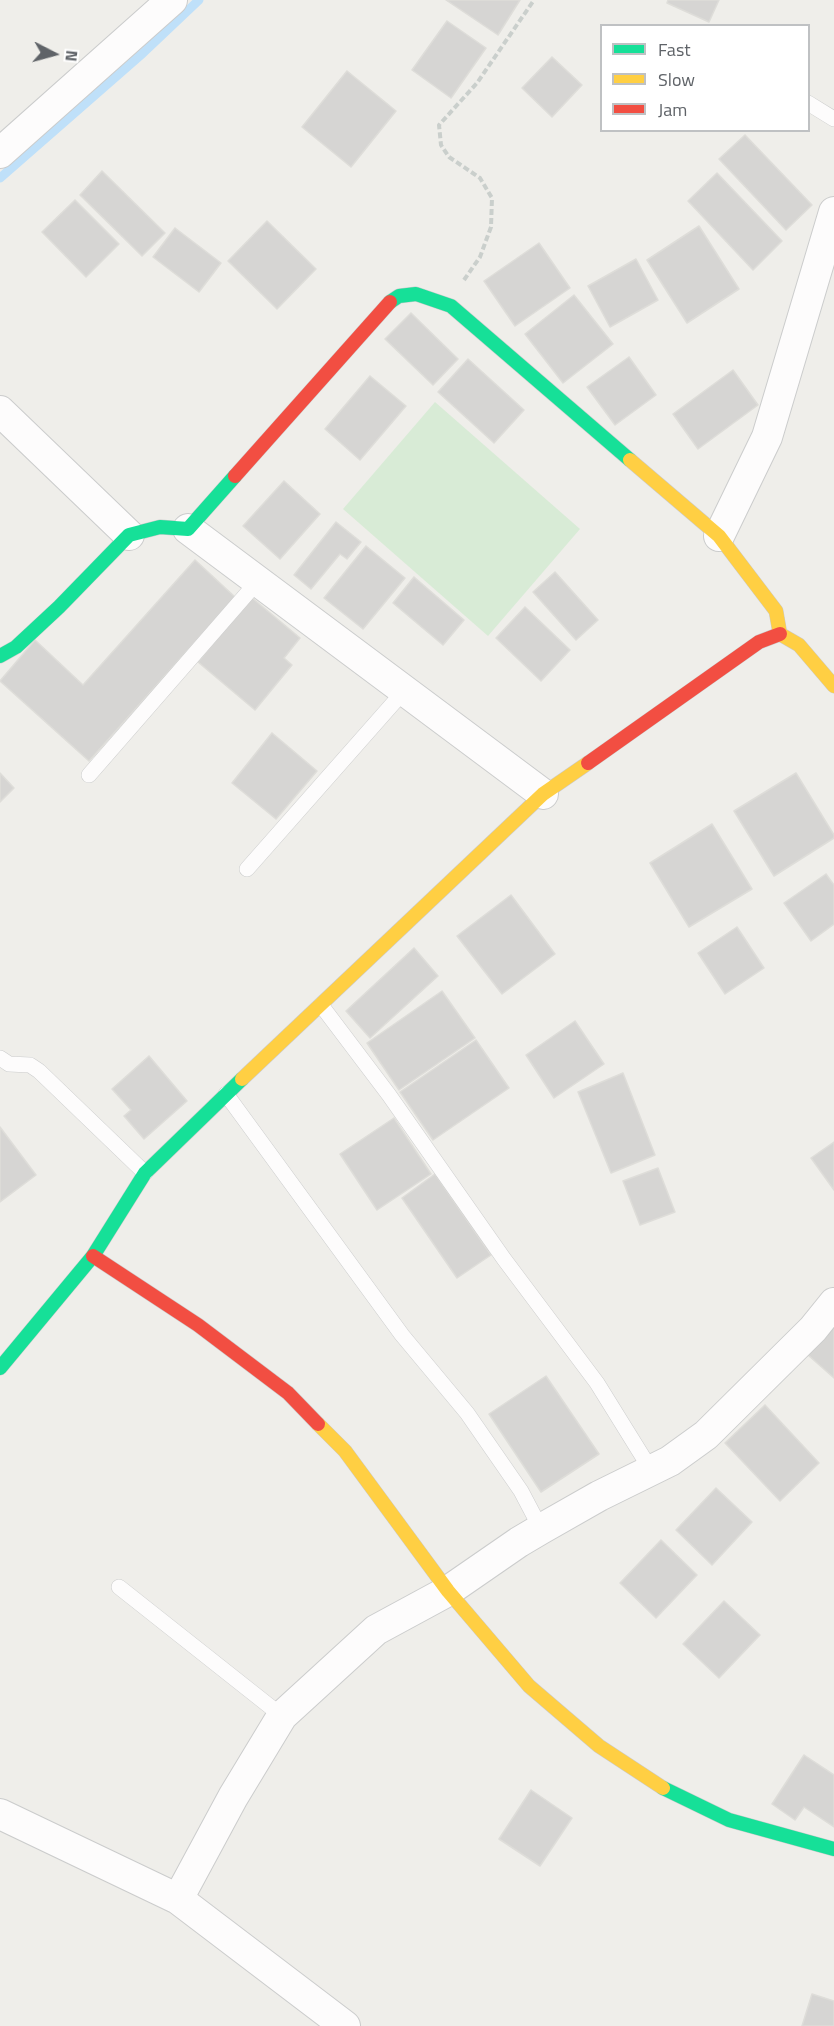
<!DOCTYPE html>
<style>
body{margin:0}
#map{position:relative;width:834px;height:2026px;overflow:hidden;background:#efeeea;font-family:"Titillium Web",sans-serif}
canvas{display:block}
.legend{position:absolute;left:600px;top:24px;width:210px;height:108px;box-sizing:border-box;background:#fff;border:2px solid #bfc1c3;margin:0;padding:8px 10px;list-style:none;font-size:18px;color:#5f6368}
.legend li{display:flex;align-items:center;gap:12px;height:30px}
.legend b{width:30px;border:2px solid #bfc1c3}
.north{position:absolute;left:24px;top:24px;width:60px;height:60px;-webkit-text-stroke:4px #fff;paint-order:stroke;rotate:96deg;font-size:16px;font-weight:700;line-height:24px;text-align:center;color:#5f6368}
.north::after{content:'';display:block;margin:auto;width:21px;height:27px;background:#5f6368;clip-path:polygon(50% 0,100% 100%,50% 72%,0 100%)}
</style>
<div id="map">
<canvas width="834" height="2026"></canvas>
<ul class="legend">
<li><b style="height:8px;background:#16e098"></b>Fast</li>
<li><b style="height:8px;background:#ffcf43"></b>Slow</li>
<li><b style="height:8px;background:#f24e42"></b>Jam</li>
</ul>
<div class="north">N</div>
</div>
<script>
const g = document.querySelector('canvas').getContext('2d');
g.lineJoin = 'round';
function fill(path, color) { g.fillStyle = color; g.fill(path, 'evenodd'); }
const shape = rows => new Path2D(rows.map(r => 'M' + r).join(''));
function trace(path, color, width, dash) { g.strokeStyle = color; g.lineWidth = width; g.lineCap = dash ? 'butt' : 'round'; g.setLineDash(dash || []); g.stroke(path); }
const green = shape([
 [435,402,580,529,488,636,343,509]
]);
const stream = shape([
 [0,178,143,53,199,0]
]);
const building = shape([
 [446,0,520,0,498,35,446,0],
 [668,0,719,0,709,22,667,3,668,0],
 [447,21,486,48,451,98,412,70,447,21],
 [552,57,582,85,552,117,522,88,552,57],
 [347,71,396,111,351,167,302,127,347,71],
 [745,135,812,205,786,230,719,159,745,135],
 [102,171,165,233,142,256,80,195,102,171],
 [717,173,782,241,753,270,688,201,717,173],
 [75,200,119,244,86,277,42,232,75,200],
 [267,221,316,269,277,309,228,261,267,221],
 [699,226,739,289,687,323,647,260,699,226],
 [175,228,221,263,199,292,153,257,175,228],
 [539,243,570,288,515,326,484,281,539,243],
 [636,259,658,300,610,327,588,286,636,259],
 [574,295,613,344,563,383,525,334,574,295],
 [411,313,458,359,433,385,385,339,411,313],
 [629,357,656,395,615,425,587,387,629,357],
 [468,359,524,410,494,443,438,392,468,359],
 [733,370,758,405,698,449,673,414,733,370],
 [370,376,406,406,360,460,325,429,370,376],
 [284,481,320,514,280,559,243,526,284,481],
 [336,522,361,542,347,559,340,554,311,589,294,575,336,522],
 [366,546,405,578,363,629,324,598,366,546],
 [195,560,235,597,89,761,0,681,35,640,83,685,195,560],
 [555,572,598,620,576,640,533,592,555,572],
 [414,577,464,620,443,645,393,603,414,577],
 [251,597,300,638,284,658,292,665,255,710,198,662,251,597],
 [525,607,570,650,541,681,496,638,525,607],
 [272,733,317,771,276,819,232,783,272,733],
 [0,773,14,788,0,802,0,773],
 [796,773,834,835,834,838,774,876,734,811,796,773],
 [712,824,752,889,689,927,650,863,712,824],
 [826,874,834,885,834,924,811,941,784,903,826,874],
 [511,895,555,954,502,994,457,936,511,895],
 [737,927,764,968,725,994,698,953,737,927],
 [414,948,438,976,370,1038,346,1011,414,948],
 [442,991,475,1038,399,1090,367,1043,442,991],
 [575,1021,604,1064,554,1098,526,1055,575,1021],
 [476,1040,509,1088,433,1140,400,1092,476,1040],
 [149,1056,187,1101,144,1139,124,1116,131,1110,112,1089,149,1056],
 [623,1073,655,1155,611,1173,578,1092,623,1073],
 [394,1118,431,1174,377,1210,340,1154,394,1118],
 [0,1127,36,1175,0,1202,0,1127],
 [834,1142,834,1190,811,1158,834,1142],
 [658,1168,675,1212,640,1225,623,1181,658,1168],
 [435,1174,491,1255,457,1278,402,1198,435,1174],
 [834,1327,834,1378,808,1355,834,1327],
 [546,1376,599,1454,541,1492,489,1414,546,1376],
 [765,1405,819,1463,780,1501,725,1443,765,1405],
 [716,1488,752,1522,712,1565,676,1530,716,1488],
 [661,1540,697,1575,656,1618,620,1583,661,1540],
 [724,1601,760,1635,719,1678,683,1644,724,1601],
 [804,1755,834,1775,834,1827,804,1807,795,1820,772,1804,804,1755],
 [531,1790,572,1818,540,1866,499,1839,531,1790],
 [812,1994,834,2001,834,2026,802,2026,812,1994]
]);
const path = shape([
 [464,280,480,257,491,227,492,198,480,178,449,157,441,145,439,125,477,83,534,0]
]);
const lane = shape([
 [808,103,834,119],
 [89,775,258,581],
 [247,869,404,691],
 [321,1005,389,1095,504,1259,597,1383,651,1470],
 [0,1058,9,1064,30,1065,39,1071,145,1173],
 [226,1094,402,1335,467,1413,521,1491,541,1529],
 [119,1587,282,1716]
]);
const street = shape([
 [0,153,172,0],
 [0,411,129,535],
 [188,529,543,794],
 [719,536,767,437,834,212],
 [0,1814,178,1899,345,2026],
 [178,1899,233,1797,282,1716,376,1630,448,1591,519,1542,541,1529,599,1496,670,1461,706,1435,813,1329,834,1303]
]);
const fast = shape([
 [390,302,399,296,416,294,451,306,630,460],
 [0,656,16,647,59,607,129,535,160,527,188,529,235,476],
 [0,1368,93,1256,145,1173,242,1079],
 [663,1788,729,1820,834,1849]
]);
const slow = shape([
 [630,460,719,536,776,611,780,634,799,645,834,686],
 [242,1079,543,794,588,763],
 [318,1424,345,1451,448,1591,529,1686,599,1746,663,1788]
]);
const jam = shape([
 [235,476,390,302],
 [588,763,759,642,780,634],
 [93,1256,198,1325,288,1393,318,1424]
]);
fill(green, '#d8ebd6');
trace(stream, '#bfe0f9', 9);
fill(building, '#d6d5d3');
trace(building, '#deddd9', 1.5);
trace(lane, '#cbcccc', 16);
trace(street, '#cbcccc', 32);
trace(fast, '#cacacb', 15);
trace(slow, '#cacacb', 15);
trace(jam, '#cacacb', 15);
trace(path, '#cacfcc', 4, [6, 3]);
trace(lane, '#fdfcfc', 15);
trace(street, '#fdfcfc', 30);
trace(fast, '#16e098', 14);
trace(slow, '#ffcf43', 14);
trace(jam, '#f24e42', 14);
</script>
